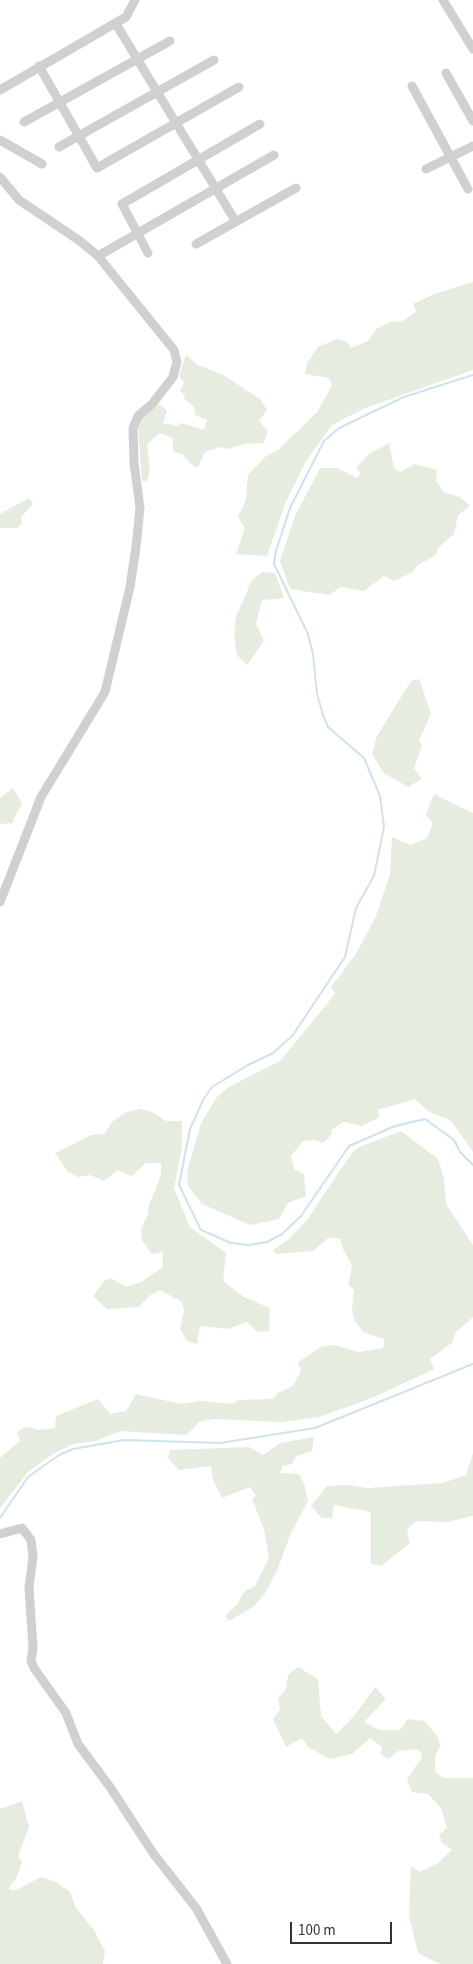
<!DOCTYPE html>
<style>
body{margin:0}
#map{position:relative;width:473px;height:1964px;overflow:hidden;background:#fff;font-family:"Source Sans 3",sans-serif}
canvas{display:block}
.scale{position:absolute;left:290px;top:1922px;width:102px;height:22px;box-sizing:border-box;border:2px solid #333;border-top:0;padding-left:6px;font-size:15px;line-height:18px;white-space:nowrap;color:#333;-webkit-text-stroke:4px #fff;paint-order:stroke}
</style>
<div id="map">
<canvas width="473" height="1964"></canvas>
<div class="scale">100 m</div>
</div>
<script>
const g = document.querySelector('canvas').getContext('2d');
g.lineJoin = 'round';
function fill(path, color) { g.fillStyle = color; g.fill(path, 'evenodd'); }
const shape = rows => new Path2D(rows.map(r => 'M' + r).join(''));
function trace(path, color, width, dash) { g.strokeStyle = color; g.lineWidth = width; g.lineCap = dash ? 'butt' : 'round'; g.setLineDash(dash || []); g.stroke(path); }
const green = shape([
 [473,282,473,370,363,409,332,425,306,461,285,504,267,556,236,554,245,528,238,517,246,500,248,475,266,456,278,450,317,412,332,386,329,378,305,374,307,363,318,347,337,339,346,341,351,348,368,341,376,329,392,321,401,322,416,312,413,304,434,294],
 [186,355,198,365,223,375,260,399,267,410,259,421,268,431,264,443,244,444,228,449,220,447,205,452,198,467,194,467,182,454,173,451,173,438,160,433,147,444,150,469,147,481,142,481,138,426,143,414,157,403,167,410,163,423,178,426,181,423,204,430,207,420,195,415,194,407,184,399,185,395,180,391,184,383,179,376],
 [389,443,394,468,400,472,415,464,437,470,436,481,445,493,460,497,470,506,458,515,454,534,439,547,436,555,418,565,413,572,394,581,384,576,364,591,341,587,329,595,290,589,280,561,295,516,320,468,337,468,357,478,361,473,356,468,369,454],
 [29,498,33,504,21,517,22,523,17,528,0,528,0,514],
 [262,572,275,573,284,598,262,600,256,624,264,641,247,665,237,655,234,635,236,617,252,580],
 [419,679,431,714,419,740,422,746,414,768,422,779,408,787,384,773,372,754,377,736,411,681],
 [13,788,22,803,12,823,0,824,0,798],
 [434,794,473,813,473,1152,451,1121,428,1111,415,1099,378,1110,379,1118,361,1126,344,1122,331,1130,332,1134,323,1143,315,1140,303,1141,291,1156,294,1169,304,1174,306,1196,288,1203,279,1219,250,1225,202,1204,188,1186,187,1172,201,1123,217,1097,229,1087,280,1061,327,1004,335,993,331,987,356,954,376,916,390,875,392,837,411,845,427,838,433,823,426,815],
 [140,1109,152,1112,166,1121,182,1121,182,1147,174,1188,190,1227,226,1253,223,1281,244,1297,270,1308,269,1331,257,1332,247,1322,228,1329,200,1326,197,1344,187,1341,180,1329,184,1310,182,1302,160,1290,149,1296,139,1307,107,1309,93,1296,104,1281,111,1278,126,1287,141,1282,163,1267,163,1252,152,1254,142,1240,141,1229,148,1214,148,1208,161,1176,161,1163,146,1163,132,1176,118,1170,104,1181,90,1175,78,1177,68,1172,55,1153,91,1135,104,1134,113,1121,126,1112],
 [401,1131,438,1159,444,1179,446,1204,473,1245,473,1317,455,1333,453,1342,430,1359,434,1369,372,1398,319,1417,282,1422,213,1419,199,1422,187,1435,120,1431,96,1441,73,1444,53,1454,28,1472,0,1508,0,1458,20,1441,17,1432,26,1427,40,1430,55,1428,56,1416,98,1399,110,1414,126,1411,136,1394,181,1404,201,1401,232,1404,238,1400,273,1399,278,1393,293,1386,301,1371,298,1362,321,1347,334,1345,359,1352,383,1348,384,1339,363,1332,354,1320,352,1309,354,1290,348,1285,352,1266,343,1249,340,1238,328,1238,313,1251,276,1254,273,1250,289,1239,307,1220,351,1154,359,1147],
 [314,1437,312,1451,296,1456,292,1464,282,1466,280,1473,299,1474,305,1487,308,1501,291,1533,276,1573,264,1595,253,1607,229,1621,225,1616,237,1604,245,1591,255,1586,269,1558,264,1529,252,1499,256,1496,250,1487,222,1498,213,1479,211,1466,179,1470,168,1458,170,1450,249,1447,263,1455,280,1443],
 [473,1453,473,1516,447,1522,417,1521,407,1529,410,1543,381,1566,371,1564,371,1512,334,1505,332,1518,322,1518,311,1506,327,1486,346,1485,368,1488,443,1483,466,1475],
 [298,1667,318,1679,321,1716,336,1734,355,1715,375,1687,386,1699,364,1722,379,1730,400,1730,408,1719,425,1721,439,1739,440,1747,435,1755,435,1772,444,1778,473,1778,473,1964,440,1964,418,1953,409,1916,411,1866,420,1872,438,1863,452,1850,442,1843,439,1835,447,1828,441,1808,428,1794,412,1792,407,1779,421,1759,422,1753,416,1749,398,1751,389,1759,380,1754,382,1747,370,1738,352,1754,330,1759,308,1747,302,1738,286,1747,273,1719,280,1710,278,1699,286,1689,288,1675],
 [22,1801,29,1827,18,1856,22,1862,16,1879,10,1885,9,1890,16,1890,41,1877,56,1882,70,1892,76,1908,94,1930,105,1951,103,1964,0,1964,0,1809]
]);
const stream = shape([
 [473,375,404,397,339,428,324,441,290,508,276,551,274,564,308,634,313,654,317,694,323,715,328,727,364,758,380,796,384,827,374,876,356,908,345,957,293,1035,273,1053,248,1065,212,1087,203,1100,190,1129,179,1185,201,1230,231,1243,248,1245,267,1242,282,1234,301,1216,349,1146,395,1126,425,1119,454,1140,460,1152,473,1165],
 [0,1518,28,1477,59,1455,73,1449,124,1440,220,1443,315,1428,473,1364]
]);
const minor = shape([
 [443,0,473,49],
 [116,24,236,222],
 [39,66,97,168,239,87],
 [446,73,473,121],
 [412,86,468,189],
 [0,90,126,17,135,0],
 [24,122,170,41],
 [0,140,42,164],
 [59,147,214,60],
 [426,169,473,146],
 [0,177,19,200,80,241,98,256,174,350,177,362,173,377,152,404,138,416,133,428,134,463,140,508,136,547,130,587,105,692,41,797,0,902],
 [196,244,296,188],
 [148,253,122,204,260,124],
 [98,256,274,155],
 [0,1534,22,1528,31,1540,33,1557,29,1587,33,1648,31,1661,34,1668,66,1713,78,1744,110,1787,153,1853,196,1908,227,1964]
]);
fill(green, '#e6ecdf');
trace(stream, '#cfe2ee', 2);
trace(minor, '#d0d0d0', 9);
</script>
